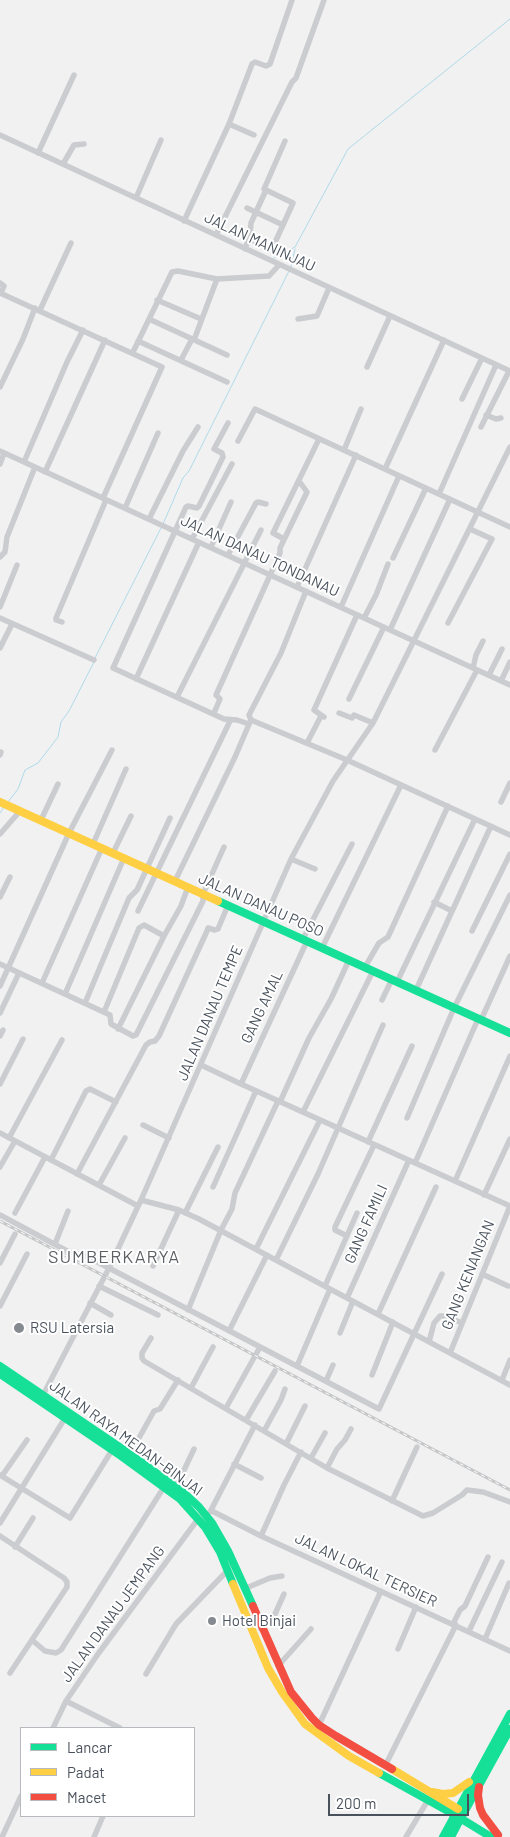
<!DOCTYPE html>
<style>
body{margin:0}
#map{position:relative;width:510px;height:1837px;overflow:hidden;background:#f1f1f1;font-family:Barlow,sans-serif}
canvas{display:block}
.legend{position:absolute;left:20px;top:1727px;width:175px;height:90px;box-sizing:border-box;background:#fff;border:1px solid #b6babe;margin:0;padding:6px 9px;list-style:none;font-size:15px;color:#49525c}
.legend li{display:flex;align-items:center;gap:10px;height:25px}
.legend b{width:25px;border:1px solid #b6babe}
.scale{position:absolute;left:328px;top:1794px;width:141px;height:22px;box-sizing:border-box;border:2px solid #49525c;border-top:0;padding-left:6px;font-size:15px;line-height:18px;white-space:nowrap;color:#49525c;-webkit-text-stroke:4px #fff;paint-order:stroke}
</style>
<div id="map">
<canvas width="510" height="1837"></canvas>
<ul class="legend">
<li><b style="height:6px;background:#16e098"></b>Lancar</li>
<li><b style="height:6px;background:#ffcf43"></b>Padat</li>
<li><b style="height:6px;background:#f24e42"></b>Macet</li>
</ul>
<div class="scale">200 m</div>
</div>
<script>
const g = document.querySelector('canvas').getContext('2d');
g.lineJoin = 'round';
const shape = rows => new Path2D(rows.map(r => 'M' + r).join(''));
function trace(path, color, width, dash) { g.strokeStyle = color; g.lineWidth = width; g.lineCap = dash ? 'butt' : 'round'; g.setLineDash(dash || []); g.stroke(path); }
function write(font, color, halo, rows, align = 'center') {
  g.font = font + ' Barlow,sans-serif'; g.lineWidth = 4; g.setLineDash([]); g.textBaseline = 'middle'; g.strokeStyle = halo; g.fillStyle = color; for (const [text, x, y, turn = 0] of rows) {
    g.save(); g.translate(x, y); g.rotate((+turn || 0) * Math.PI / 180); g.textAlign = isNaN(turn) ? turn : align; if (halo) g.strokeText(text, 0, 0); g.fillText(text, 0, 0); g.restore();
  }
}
const stream = shape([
 [274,258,295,247,348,149,510,19],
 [291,267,295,249],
 [163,524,183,478,189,471,289,271],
 [95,658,161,528],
 [8,802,18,789,25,770,38,763,58,737,61,722,69,711,94,662],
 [0,813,4,807]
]);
const street = shape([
 [229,124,254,135],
 [0,135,510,371],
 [38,153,74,75],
 [63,164,74,145,84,144],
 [136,198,161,140],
 [247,208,283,225],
 [184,221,229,124,252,64,255,62,266,66,270,64,292,0],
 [216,235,292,82,296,78,324,0],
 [249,239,272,249,293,203,266,190],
 [245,249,250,235,251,223,266,190,264,189,285,141],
 [0,283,4,286,1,293],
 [0,293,162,367,103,498],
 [157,300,201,319],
 [40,310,71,243],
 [149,319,227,355],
 [298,319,317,316,329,288],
 [194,340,217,279],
 [138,341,227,382],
 [133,352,172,272,178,271,217,279,269,276,279,265],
 [181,360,192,339],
 [367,367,390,316],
 [0,387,23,339,35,308],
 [462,399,482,358],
 [486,415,496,419,501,418],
 [228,423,214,449,222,453,223,457,199,506,197,508,188,506,186,507,113,668,224,719,237,720,249,724],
 [481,427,509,371],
 [238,441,255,409,510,527],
 [344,450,361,409],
 [0,451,510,685],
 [24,462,67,362,83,330],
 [0,464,4,453],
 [385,469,444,340],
 [45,472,105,340],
 [439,494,496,365],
 [125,508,158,433],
 [149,519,183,451,198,427],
 [192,539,232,464],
 [284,539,273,533,319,439],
 [211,547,231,502],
 [228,555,256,503,258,502,266,504],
 [0,557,5,552,7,537,35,467],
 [393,558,426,488],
 [297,587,356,455],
 [306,591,281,653,249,715,251,720,347,760,510,835],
 [0,607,17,565],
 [341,607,399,476],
 [0,618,94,660],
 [364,618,376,595,388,564],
 [62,622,56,620,56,618,106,500],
 [448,623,492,539,470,529],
 [390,630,450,499],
 [0,648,12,624],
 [473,668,476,655,483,641],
 [489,675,502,649],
 [136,679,199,542],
 [501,681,510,662],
 [177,697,261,530],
 [349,699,384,627],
 [214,713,220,699,216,695,280,553,280,548,307,492,299,481],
 [339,713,352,718,354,715,373,723],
 [324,717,314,710,357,615],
 [307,743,321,716],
 [435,750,477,670],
 [0,755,1,752],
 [501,802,510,783],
 [41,820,58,784],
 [0,834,20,811],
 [93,844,126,769],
 [113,853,131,816],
 [291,859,315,869],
 [175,881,235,757,250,722],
 [0,897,10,877],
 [434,902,452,911],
 [138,911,230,721],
 [472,931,510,854],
 [164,936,181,906,188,887],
 [303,939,352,844],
 [322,948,401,785],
 [0,964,110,1015,111,1024,133,1036,136,1035,203,901,203,894,224,847],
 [365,967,379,943,388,937,448,806],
 [397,982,475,819],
 [42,983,102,848],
 [0,986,69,833,112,750],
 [416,990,491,826],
 [65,994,124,858],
 [382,1000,392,979],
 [85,1003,129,898,137,890,170,818],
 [104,1012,139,928,144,925,164,936,118,1029],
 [0,1013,19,973],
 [481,1020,510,956],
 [0,1036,3,1030],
 [201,1065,241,1084,510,1206],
 [0,1084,23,1039],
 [241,1084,307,941],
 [280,1102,309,1038,331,999,349,960],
 [303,1112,373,971],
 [407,1118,454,1008,510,895],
 [143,1125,169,1138],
 [0,1133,138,1206],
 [9,1138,62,1040],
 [368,1142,412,1046],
 [51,1160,86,1091,90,1089,116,1102],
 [415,1163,478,1019],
 [0,1167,15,1141],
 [77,1174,146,1045,150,1042,155,1041,159,1036,207,931,208,928,215,930,218,929,228,905],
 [455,1181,510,1056],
 [99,1185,125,1138],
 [213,1187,256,1091],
 [484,1195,510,1139],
 [141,1200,179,1210,199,1219,510,1385],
 [15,1213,45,1157],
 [185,1213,218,1147],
 [0,1215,71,1253,84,1255,379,1409,442,1274],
 [347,1236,335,1230,335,1227,374,1145],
 [55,1244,68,1211],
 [256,1249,320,1120],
 [276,1260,318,1174,383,1025],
 [0,1263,15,1234],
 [153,1266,179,1210],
 [482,1274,508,1286],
 [99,1286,158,1315],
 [325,1286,357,1213],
 [347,1298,409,1160],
 [90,1303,111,1315],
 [0,1306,27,1254],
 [188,1310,221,1230,232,1209,235,1193,278,1101],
 [378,1314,436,1187],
 [229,1331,267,1255],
 [340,1333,353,1301],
 [151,1338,142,1353,142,1358,144,1361,327,1468,423,1516,433,1513,462,1495,467,1490,483,1492,510,1502],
 [429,1342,434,1323,440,1316,445,1316,462,1323],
 [450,1353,510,1206],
 [297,1366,330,1289],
 [372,1375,393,1322],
 [502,1380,510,1360],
 [326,1381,333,1365],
 [191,1388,213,1347],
 [42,1397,109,1268,141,1200,291,859,333,781,373,723,510,447],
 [226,1408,260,1347],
 [246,1420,275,1371],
 [264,1431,281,1400,285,1389],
 [286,1444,305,1406],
 [130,1454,154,1411,160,1409,178,1380],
 [311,1458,325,1433],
 [234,1464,261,1478],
 [327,1468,337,1449,345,1440,351,1429],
 [0,1475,70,1518,112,1450],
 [2,1476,27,1440],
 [176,1487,194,1449],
 [392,1501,417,1447],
 [212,1511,261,1536,510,1651],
 [210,1512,255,1425],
 [0,1523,65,1418],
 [0,1536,64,1578,67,1582,67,1587,10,1673],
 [261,1536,284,1485,301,1452],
 [15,1547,33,1518],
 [244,1589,270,1578,282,1576],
 [453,1624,460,1610,465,1606,488,1557],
 [261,1629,275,1614,284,1594],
 [469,1631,502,1562],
 [485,1639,509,1583],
 [32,1640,45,1651,56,1653,61,1650,164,1487],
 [398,1649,416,1607],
 [278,1666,311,1629],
 [146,1674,176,1624,227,1571],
 [66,1701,120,1728],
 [319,1725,381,1591],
 [53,1728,66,1701,98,1654,198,1519],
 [385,1766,456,1625],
 [2,1837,21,1796],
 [94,1837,103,1816],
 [406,1837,428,1800]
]);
const fast = shape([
 [218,901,510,1033],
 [0,1366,130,1454,184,1493,199,1507,212,1523,228,1551,253,1606],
 [0,1374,121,1456,180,1499,205,1527,220,1552,233,1584],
 [379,1773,455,1815],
 [461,1818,510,1729],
 [443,1837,455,1815],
 [451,1837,461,1818],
 [491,1837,455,1815,510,1714]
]);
const slow = shape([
 [0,802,218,901],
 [233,1584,268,1668,282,1692,305,1724,349,1756,379,1773],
 [392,1769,458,1809],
 [432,1792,443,1794,453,1793,469,1782]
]);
const jam = shape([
 [253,1606,291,1692,312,1718,319,1725,336,1736,392,1769],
 [479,1787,478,1795,480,1808,483,1815,498,1835]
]);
const rail = shape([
 [0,1221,510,1490]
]);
const markers = [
 [19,1328,6,"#848a90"],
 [212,1621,5,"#848a90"]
];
const streetNames = [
 ["JALAN MANINJAU",260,242,25],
 ["JALAN DANAU TONDANAU",260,556,25],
 ["JALAN DANAU POSO",261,905,24],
 ["GANG AMAL",262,1007,-65],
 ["JALAN DANAU TEMPE",210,1013,-67],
 ["GANG FAMILI",366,1224,-66],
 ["GANG KENANGAN",468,1275,-68],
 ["JALAN RAYA MEDAN-BINJAI",126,1438,36],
 ["JALAN LOKAL TERSIER",366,1570,25],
 ["JALAN DANAU JEMPANG",113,1614,-54]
];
const poiNames = [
 ["RSU Latersia",30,1328],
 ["Hotel Binjai",222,1621]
];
const quarterNames = [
 ["SUMBERKARYA",114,1257]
];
trace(stream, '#afd9e9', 1);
trace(street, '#cbcccf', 5.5);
trace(fast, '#16e098', 8);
trace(slow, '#ffcf43', 8);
trace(jam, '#f24e42', 8);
trace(rail, '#c6c7c9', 3);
trace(rail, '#fff', 1, [4]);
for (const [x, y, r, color] of markers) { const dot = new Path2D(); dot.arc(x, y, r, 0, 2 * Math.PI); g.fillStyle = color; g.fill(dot); trace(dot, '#fff', 2); }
write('15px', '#49525c', '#fff', streetNames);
write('15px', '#49525c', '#fff', poiNames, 'left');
g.letterSpacing = '1px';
write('18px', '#5d6064', '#fff', quarterNames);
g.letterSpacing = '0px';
</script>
